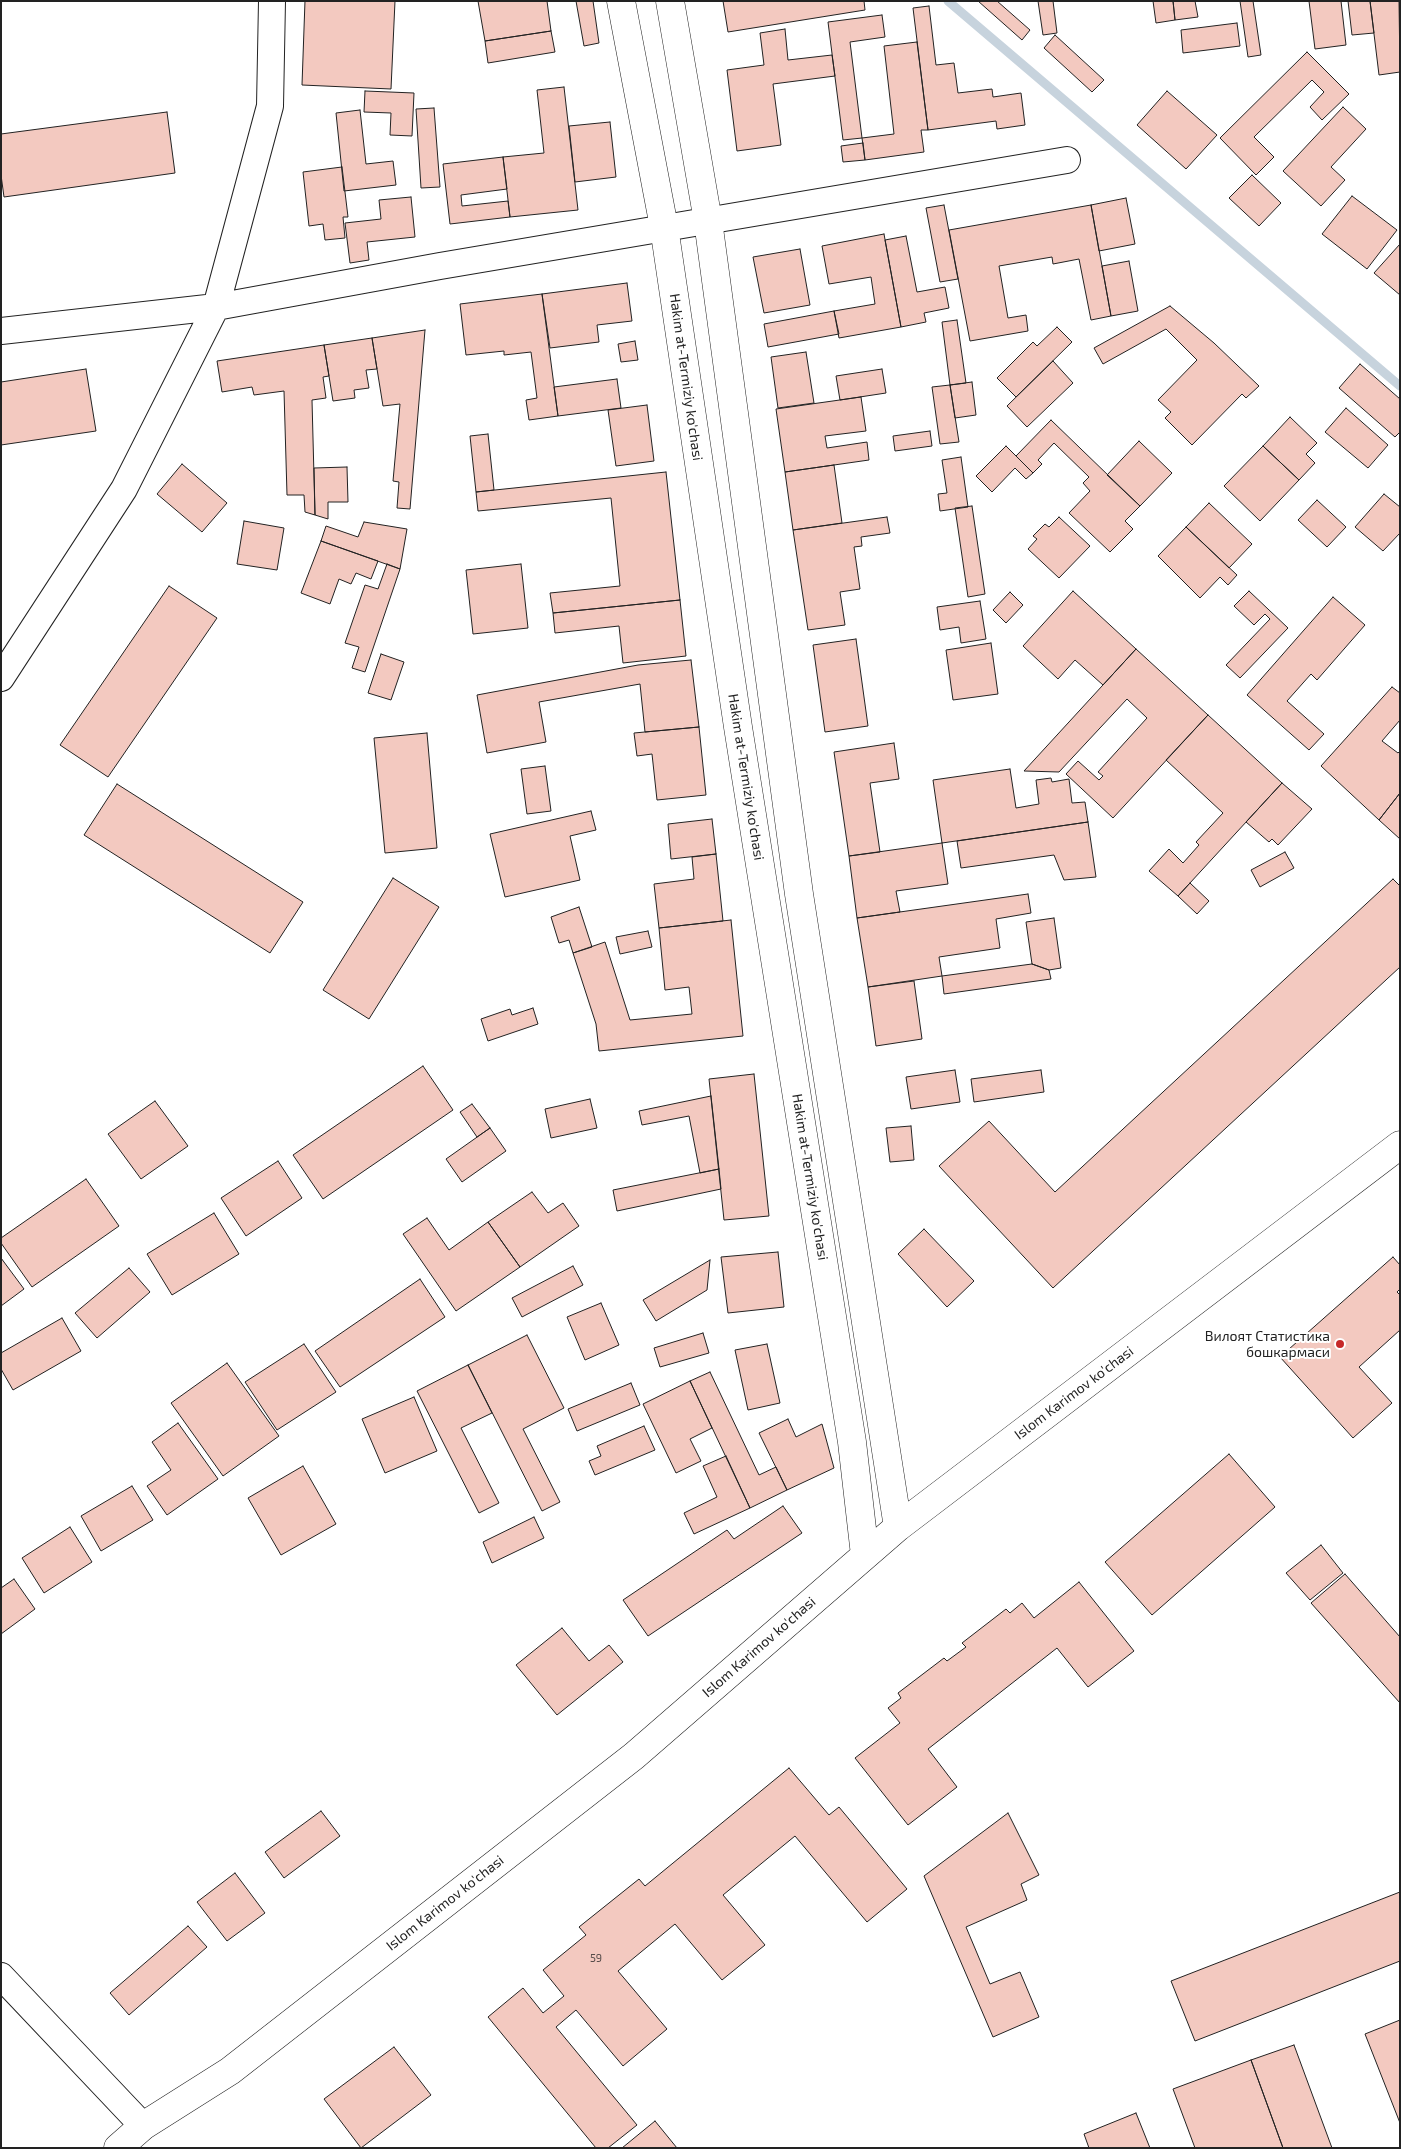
<!DOCTYPE html>
<meta charset="utf-8">
<style>
body{margin:0}
#map{position:relative;width:1401px;height:2149px;overflow:hidden;background:#fff;font-family:"Exo 2",sans-serif}
canvas{display:block}
.frame{position:absolute;inset:0;border:2px solid #222;pointer-events:none}
</style>
<div id="map">
<canvas width="1401" height="2149"></canvas>
<div class="frame"></div>
</div>
<script>
const g = document.querySelector('canvas').getContext('2d');
g.lineJoin = 'round';
const shape = rows => new Path2D(rows.map(r => 'M' + r).join(''));
function trace(path, color, width, dash) { g.strokeStyle = color; g.lineWidth = width; g.lineCap = dash ? 'butt' : 'round'; g.setLineDash(dash || []); g.stroke(path); }
function fill(path, color) { g.fillStyle = color; g.fill(path, 'evenodd'); }
function write(font, color, halo, rows, align = 'center') {
  g.font = font + ' "Exo 2",sans-serif'; g.lineWidth = 4; g.setLineDash([]); g.textBaseline = 'middle'; g.strokeStyle = halo; g.fillStyle = color; for (const [text, x, y, turn = 0] of rows) {
    g.save(); g.translate(x, y); g.rotate((+turn || 0) * Math.PI / 180); g.textAlign = isNaN(turn) ? turn : align; if (halo) g.strokeText(text, 0, 0); g.fillText(text, 0, 0); g.restore();
  }
}
const stream = shape([
 [948,1,1400,386]
]);
const building = shape([
 [305,1,395,1,391,89,302,85,305,1],
 [478,1,547,1,551,31,485,41,478,1],
 [576,1,593,1,599,43,584,46,576,1],
 [723,1,864,1,865,10,728,32,723,1],
 [978,1,997,1,1030,30,1022,40,978,1],
 [1038,1,1053,1,1057,33,1043,35,1038,1],
 [1153,1,1173,1,1175,20,1156,23,1153,1],
 [1173,1,1195,1,1198,17,1175,20,1173,1],
 [1240,1,1253,1,1261,55,1248,57,1240,1],
 [1309,1,1341,1,1346,45,1315,49,1309,1],
 [1348,1,1370,1,1374,33,1352,35,1348,1],
 [1370,1,1399,1,1400,72,1379,75,1370,1],
 [929,6,936,65,954,63,958,93,992,89,993,97,1021,93,1025,125,997,129,996,121,928,130,913,8,929,6],
 [882,15,885,37,850,42,862,138,843,140,828,22,882,15],
 [1237,23,1240,46,1183,53,1181,30,1237,23],
 [785,29,788,60,832,55,835,76,773,84,781,145,737,151,727,70,764,65,760,33,785,29],
 [551,31,555,52,488,63,485,41,551,31],
 [1055,35,1104,80,1092,92,1044,48,1055,35],
 [917,42,928,130,921,130,924,152,865,160,862,138,894,134,884,46,917,42],
 [1307,52,1349,94,1322,120,1310,107,1324,92,1312,80,1254,137,1274,157,1256,175,1220,138,1307,52],
 [564,87,578,210,510,217,503,157,544,153,537,90,564,87],
 [365,91,414,93,412,136,390,135,391,113,364,112,365,91],
 [1167,91,1217,135,1186,169,1137,125,1167,91],
 [1343,107,1366,129,1331,167,1345,180,1321,206,1283,171,1343,107],
 [434,108,440,187,421,188,416,109,434,108],
 [360,110,366,164,393,161,396,185,344,191,336,113,360,110],
 [167,112,175,173,4,197,1,175,1,134,167,112],
 [610,122,616,177,575,182,569,126,610,122],
 [863,143,865,160,843,162,841,146,863,143],
 [503,157,507,189,461,195,462,206,508,201,510,217,450,224,443,164,503,157],
 [342,167,348,217,343,217,345,238,325,240,323,224,309,226,303,172,342,167],
 [1252,175,1281,203,1259,226,1229,198,1252,175],
 [1352,196,1397,230,1367,269,1322,234,1352,196],
 [411,197,415,237,367,242,369,260,350,263,345,223,381,219,379,200,411,197],
 [1126,198,1135,244,1099,251,1091,205,1126,198],
 [944,205,958,279,940,282,926,208,944,205],
 [1091,205,1111,316,1091,320,1079,259,1053,264,1052,257,999,266,1008,318,1026,315,1028,331,970,341,949,230,1091,205],
 [884,234,901,327,839,338,834,311,875,304,871,277,829,284,822,246,884,234],
 [906,236,917,292,945,287,949,308,924,313,926,322,901,327,885,240,906,236],
 [1400,244,1400,295,1374,273,1400,244],
 [800,249,810,305,764,313,753,257,800,249],
 [1129,261,1138,311,1111,316,1102,266,1129,261],
 [627,283,632,321,597,325,599,342,550,348,542,294,627,283],
 [542,294,558,416,529,420,526,400,537,398,531,352,504,355,504,351,466,355,460,304,542,294],
 [1170,306,1214,343,1259,386,1246,398,1242,394,1192,445,1165,418,1171,412,1158,400,1197,360,1166,329,1103,364,1094,348,1170,306],
 [834,311,839,334,768,347,764,324,834,311],
 [957,320,966,383,950,385,942,322,957,320],
 [1057,327,1072,342,1016,397,997,378,1033,342,1037,346,1057,327],
 [425,330,410,509,397,508,399,482,393,481,400,404,383,406,372,338,425,330],
 [372,338,377,369,366,370,369,388,354,390,355,398,333,401,324,345,372,338],
 [635,341,638,360,621,362,618,344,635,341],
 [324,345,329,376,323,377,326,398,312,400,315,515,305,512,304,495,287,495,284,391,254,395,252,387,222,392,217,361,324,345],
 [806,352,814,403,778,408,771,357,806,352],
 [1053,361,1073,383,1027,427,1007,406,1053,361],
 [1360,364,1400,399,1400,432,1395,437,1339,388,1360,364],
 [86,369,96,431,1,445,1,382,86,369],
 [882,369,886,393,840,400,836,376,882,369],
 [617,379,621,408,558,416,554,387,617,379],
 [972,382,976,415,955,418,950,385,972,382],
 [950,385,959,442,940,444,932,387,950,385],
 [861,397,866,431,825,436,827,448,867,442,869,460,785,472,776,409,861,397],
 [647,405,654,461,616,466,608,410,647,405],
 [1346,408,1388,445,1368,468,1325,432,1346,408],
 [1290,417,1317,443,1306,454,1315,463,1299,480,1263,446,1290,417],
 [1051,420,1140,506,1125,521,1133,529,1110,552,1069,513,1090,491,1083,483,1089,477,1054,443,1038,460,1042,464,1033,473,1016,456,1051,420],
 [930,431,932,446,895,451,893,436,930,431],
 [488,434,494,490,476,492,470,436,488,434],
 [1139,441,1172,473,1140,506,1107,475,1139,441],
 [1006,446,1033,473,1026,479,1015,468,992,492,976,476,1006,446],
 [1263,446,1299,480,1260,521,1224,486,1263,446],
 [961,457,968,507,940,511,938,494,947,493,942,460,961,457],
 [182,464,227,503,202,532,157,494,182,464],
 [834,465,842,523,793,530,785,472,834,465],
 [347,467,348,502,328,502,328,519,315,515,314,468,347,467],
 [666,472,680,600,553,613,550,593,620,586,611,498,478,511,476,492,666,472],
 [1384,494,1400,507,1400,533,1383,551,1355,527,1384,494],
 [1317,500,1346,527,1327,547,1298,520,1317,500],
 [1209,503,1252,544,1229,568,1186,527,1209,503],
 [972,506,985,594,968,597,955,508,972,506],
 [887,517,890,533,861,537,862,546,854,547,860,589,840,592,845,625,808,630,793,530,887,517],
 [1059,517,1090,546,1059,578,1028,549,1037,539,1033,536,1045,524,1049,527,1059,517],
 [244,521,284,528,277,570,237,564,244,521],
 [364,522,407,529,400,569,321,541,326,526,358,537,364,522],
 [1186,527,1237,575,1228,585,1220,577,1200,598,1158,556,1186,527],
 [321,541,378,561,371,579,356,573,351,584,339,579,330,604,301,593,321,541],
 [387,564,400,569,365,672,352,668,359,647,345,643,365,585,378,589,387,564],
 [521,564,528,628,473,634,466,570,521,564],
 [169,586,217,618,108,777,60,745,169,586],
 [1073,591,1136,649,1103,685,1075,660,1058,679,1023,646,1073,591],
 [1249,591,1288,628,1240,678,1226,665,1270,619,1265,614,1254,625,1234,606,1249,591],
 [1010,592,1023,605,1006,623,993,610,1010,592],
 [1333,597,1365,625,1317,680,1311,674,1287,701,1324,734,1309,750,1247,695,1333,597],
 [680,600,686,656,623,663,619,626,555,633,553,613,680,600],
 [980,601,986,639,961,643,959,627,940,630,937,607,980,601],
 [856,639,868,726,825,732,813,645,856,639],
 [991,643,998,694,953,700,946,650,991,643],
 [1136,649,1208,715,1113,818,1066,774,1078,761,1099,780,1103,776,1098,772,1147,718,1127,699,1059,772,1024,771,1136,649],
 [381,654,404,662,391,700,368,693,381,654],
 [691,660,699,727,645,732,640,684,539,702,546,742,487,753,477,695,638,665,691,660],
 [1392,687,1400,693,1400,720,1382,741,1398,753,1400,751,1400,793,1379,820,1321,766,1392,687],
 [1208,715,1282,783,1178,896,1149,871,1169,849,1183,863,1199,845,1196,842,1223,813,1166,760,1208,715],
 [699,727,706,795,657,800,652,754,637,756,634,733,699,727],
 [427,733,437,848,385,853,374,738,427,733],
 [894,743,899,779,870,783,880,852,849,856,834,752,894,743],
 [545,766,551,811,527,814,521,769,545,766],
 [1010,769,1016,808,1039,804,1036,780,1051,778,1052,782,1069,779,1072,803,1085,802,1088,822,942,843,933,780,1010,769],
 [1282,783,1312,809,1278,845,1272,839,1269,842,1246,822,1282,783],
 [117,784,303,902,270,953,84,835,117,784],
 [1400,793,1400,839,1379,820,1400,793],
 [591,811,596,830,570,836,580,880,505,897,490,834,591,811],
 [712,819,716,854,671,859,668,824,712,819],
 [1088,822,1096,877,1064,880,1054,855,961,868,957,841,1088,822],
 [942,843,948,884,896,891,900,912,857,918,849,856,942,843],
 [1285,852,1294,868,1260,887,1251,870,1285,852],
 [716,854,723,921,659,928,654,884,694,879,692,857,716,854],
 [393,878,439,907,369,1019,323,990,393,878],
 [1393,879,1400,886,1400,967,1053,1288,939,1166,989,1121,1055,1192,1393,879],
 [1190,883,1209,901,1197,914,1178,896,1190,883],
 [1028,894,1031,913,996,919,1000,948,939,957,942,976,868,987,857,918,1028,894],
 [579,907,592,947,573,953,569,940,559,943,551,917,579,907],
 [1054,918,1061,968,1049,970,1032,964,1026,922,1054,918],
 [731,920,743,1036,599,1051,596,1024,573,953,605,942,630,1020,692,1014,689,987,665,990,659,928,731,920],
 [648,931,652,947,620,954,616,937,648,931],
 [1032,964,1049,970,1051,979,944,994,942,976,1032,964],
 [914,981,922,1039,876,1046,868,987,914,981],
 [533,1008,538,1024,488,1041,481,1019,510,1009,512,1015,533,1008],
 [423,1066,453,1110,323,1199,293,1155,423,1066],
 [955,1070,960,1102,911,1109,906,1077,955,1070],
 [1041,1070,1044,1092,974,1102,971,1079,1041,1070],
 [754,1074,769,1216,724,1220,709,1079,754,1074],
 [711,1096,719,1169,700,1173,689,1116,642,1125,639,1111,711,1096],
 [590,1099,597,1128,551,1138,545,1109,590,1099],
 [155,1101,188,1146,141,1179,108,1134,155,1101],
 [472,1104,490,1128,477,1137,460,1112,472,1104],
 [911,1126,914,1160,890,1162,886,1128,911,1126],
 [490,1128,506,1151,462,1182,446,1159,490,1128],
 [278,1161,302,1198,246,1236,221,1198,278,1161],
 [719,1169,721,1189,617,1211,613,1190,719,1169],
 [86,1179,119,1226,32,1287,1,1243,1,1238,86,1179],
 [532,1192,548,1213,563,1203,579,1226,520,1267,488,1222,532,1192],
 [214,1213,239,1254,172,1295,147,1254,214,1213],
 [427,1218,449,1250,488,1222,520,1267,456,1311,403,1234,427,1218],
 [924,1229,974,1281,947,1307,898,1254,924,1229],
 [778,1252,784,1307,728,1313,721,1257,778,1252],
 [1393,1257,1400,1265,1400,1289,1397,1292,1400,1295,1400,1330,1359,1367,1392,1403,1353,1438,1280,1357,1393,1257],
 [1,1258,24,1289,1,1306,1,1258],
 [710,1260,707,1290,656,1321,643,1300,710,1260],
 [573,1266,583,1285,522,1317,512,1298,573,1266],
 [129,1268,150,1292,97,1338,75,1313,129,1268],
 [420,1279,445,1317,340,1387,315,1351,420,1279],
 [601,1303,619,1345,585,1360,567,1317,601,1303],
 [62,1318,81,1351,13,1390,1,1369,1,1353,62,1318],
 [703,1333,709,1353,660,1367,654,1348,703,1333],
 [527,1335,564,1408,523,1429,560,1502,542,1511,468,1365,527,1335],
 [304,1344,336,1392,277,1430,245,1382,304,1344],
 [767,1344,780,1403,748,1410,735,1350,767,1344],
 [227,1363,279,1436,223,1476,171,1403,227,1363],
 [468,1365,492,1413,461,1428,499,1503,479,1513,417,1391,468,1365],
 [710,1372,759,1475,776,1467,787,1490,750,1508,690,1381,710,1372],
 [690,1381,712,1428,690,1439,701,1461,676,1473,643,1404,690,1381],
 [631,1383,640,1405,577,1431,568,1409,631,1383],
 [414,1397,437,1451,385,1473,362,1419,414,1397],
 [788,1419,796,1437,822,1424,834,1468,787,1490,759,1433,788,1419],
 [178,1423,218,1479,167,1515,147,1486,171,1470,152,1442,178,1423],
 [644,1426,655,1450,595,1475,589,1461,601,1456,597,1446,644,1426],
 [1229,1454,1275,1507,1152,1615,1105,1562,1229,1454],
 [726,1456,750,1508,694,1534,684,1513,717,1497,703,1466,726,1456],
 [303,1466,336,1524,281,1555,248,1498,303,1466],
 [132,1486,153,1520,101,1551,81,1516,132,1486],
 [783,1506,802,1533,648,1636,623,1600,727,1530,734,1539,783,1506],
 [534,1517,544,1538,492,1563,483,1542,534,1517],
 [70,1527,92,1562,44,1593,22,1558,70,1527],
 [1321,1545,1343,1573,1310,1600,1286,1573,1321,1545],
 [1345,1574,1400,1637,1400,1703,1311,1603,1345,1574],
 [14,1579,35,1609,1,1634,1,1588,14,1579],
 [1079,1582,1134,1651,1088,1687,1057,1648,928,1749,957,1787,908,1825,855,1758,900,1723,888,1708,901,1698,898,1693,944,1658,947,1661,966,1647,962,1643,1006,1609,1010,1613,1022,1603,1034,1618,1079,1582],
 [562,1628,589,1661,609,1645,623,1662,557,1715,516,1665,562,1628],
 [789,1768,829,1815,839,1807,907,1889,867,1922,795,1836,723,1895,765,1945,722,1980,675,1924,618,1971,667,2029,623,2066,576,2010,556,2027,637,2125,608,2148,596,2148,488,2017,523,1988,543,2013,564,1996,543,1970,586,1935,579,1927,639,1879,645,1886,789,1768],
 [321,1811,340,1836,284,1878,265,1852,321,1811],
 [1008,1813,1039,1875,1021,1884,1027,1900,966,1927,990,1984,1020,1972,1039,2017,993,2037,924,1876,1008,1813],
 [235,1873,265,1913,227,1941,197,1902,235,1873],
 [1400,1892,1400,1961,1195,2041,1171,1981,1400,1892],
 [188,1926,207,1947,129,2015,110,1993,188,1926],
 [1400,2020,1400,2123,1365,2034,1400,2020],
 [1294,2045,1332,2148,1283,2148,1251,2060,1294,2045],
 [394,2047,431,2095,361,2148,324,2099,394,2047],
 [1251,2060,1283,2148,1195,2148,1173,2089,1251,2060],
 [1136,2113,1150,2148,1089,2148,1084,2134,1136,2113],
 [655,2121,677,2148,622,2148,655,2121]
]);
const minor = shape([
 [1,331,216,307,440,266,1067,160],
 [1,678,124,489,216,307,270,106,272,1],
 [1,1976,143,2126]
]);
const secondary = shape([
 [621,1,664,227,738,727,852,1442,865,1555],
 [670,1,708,221,799,894,898,1527],
 [118,2148,143,2126,230,2071,634,1756,898,1527,1400,1145]
]);
const markers = [
 [1340,1344,5,"#c62828"]
];
const numberNames = [
 ["59",596,1958]
];
const streetNames = [
 ["Hakim at-Termiziy ko'chasi",686,377,82],
 ["Hakim at-Termiziy ko'chasi",746,777,81],
 ["Hakim at-Termiziy ko'chasi",810,1177,81],
 ["Islom Karimov ko'chasi",1074,1393,-37],
 ["Islom Karimov ko'chasi",759,1647,-41],
 ["Islom Karimov ko'chasi",445,1903,-38]
];
const poiNames = [
 ["Вилоят Статистика",1330,1336],
 ["бошкармаси",1330,1352]
];
trace(stream, '#c7d3dd', 9);
fill(building, '#f3c9c0');
trace(building, '#222', 1);
trace(minor, '#222', 28);
trace(secondary, '#222', 29);
trace(minor, '#fff', 26);
trace(secondary, '#fff', 28);
for (const [x, y, r, color] of markers) { const dot = new Path2D(); dot.arc(x, y, r, 0, 2 * Math.PI); g.fillStyle = color; g.fill(dot); trace(dot, '#fff', 2); }
write('11px', '#564c4a', null, numberNames);
write('14px', '#222', '#fff', streetNames);
write('14px', '#222', '#fff', poiNames, 'right');
</script>
